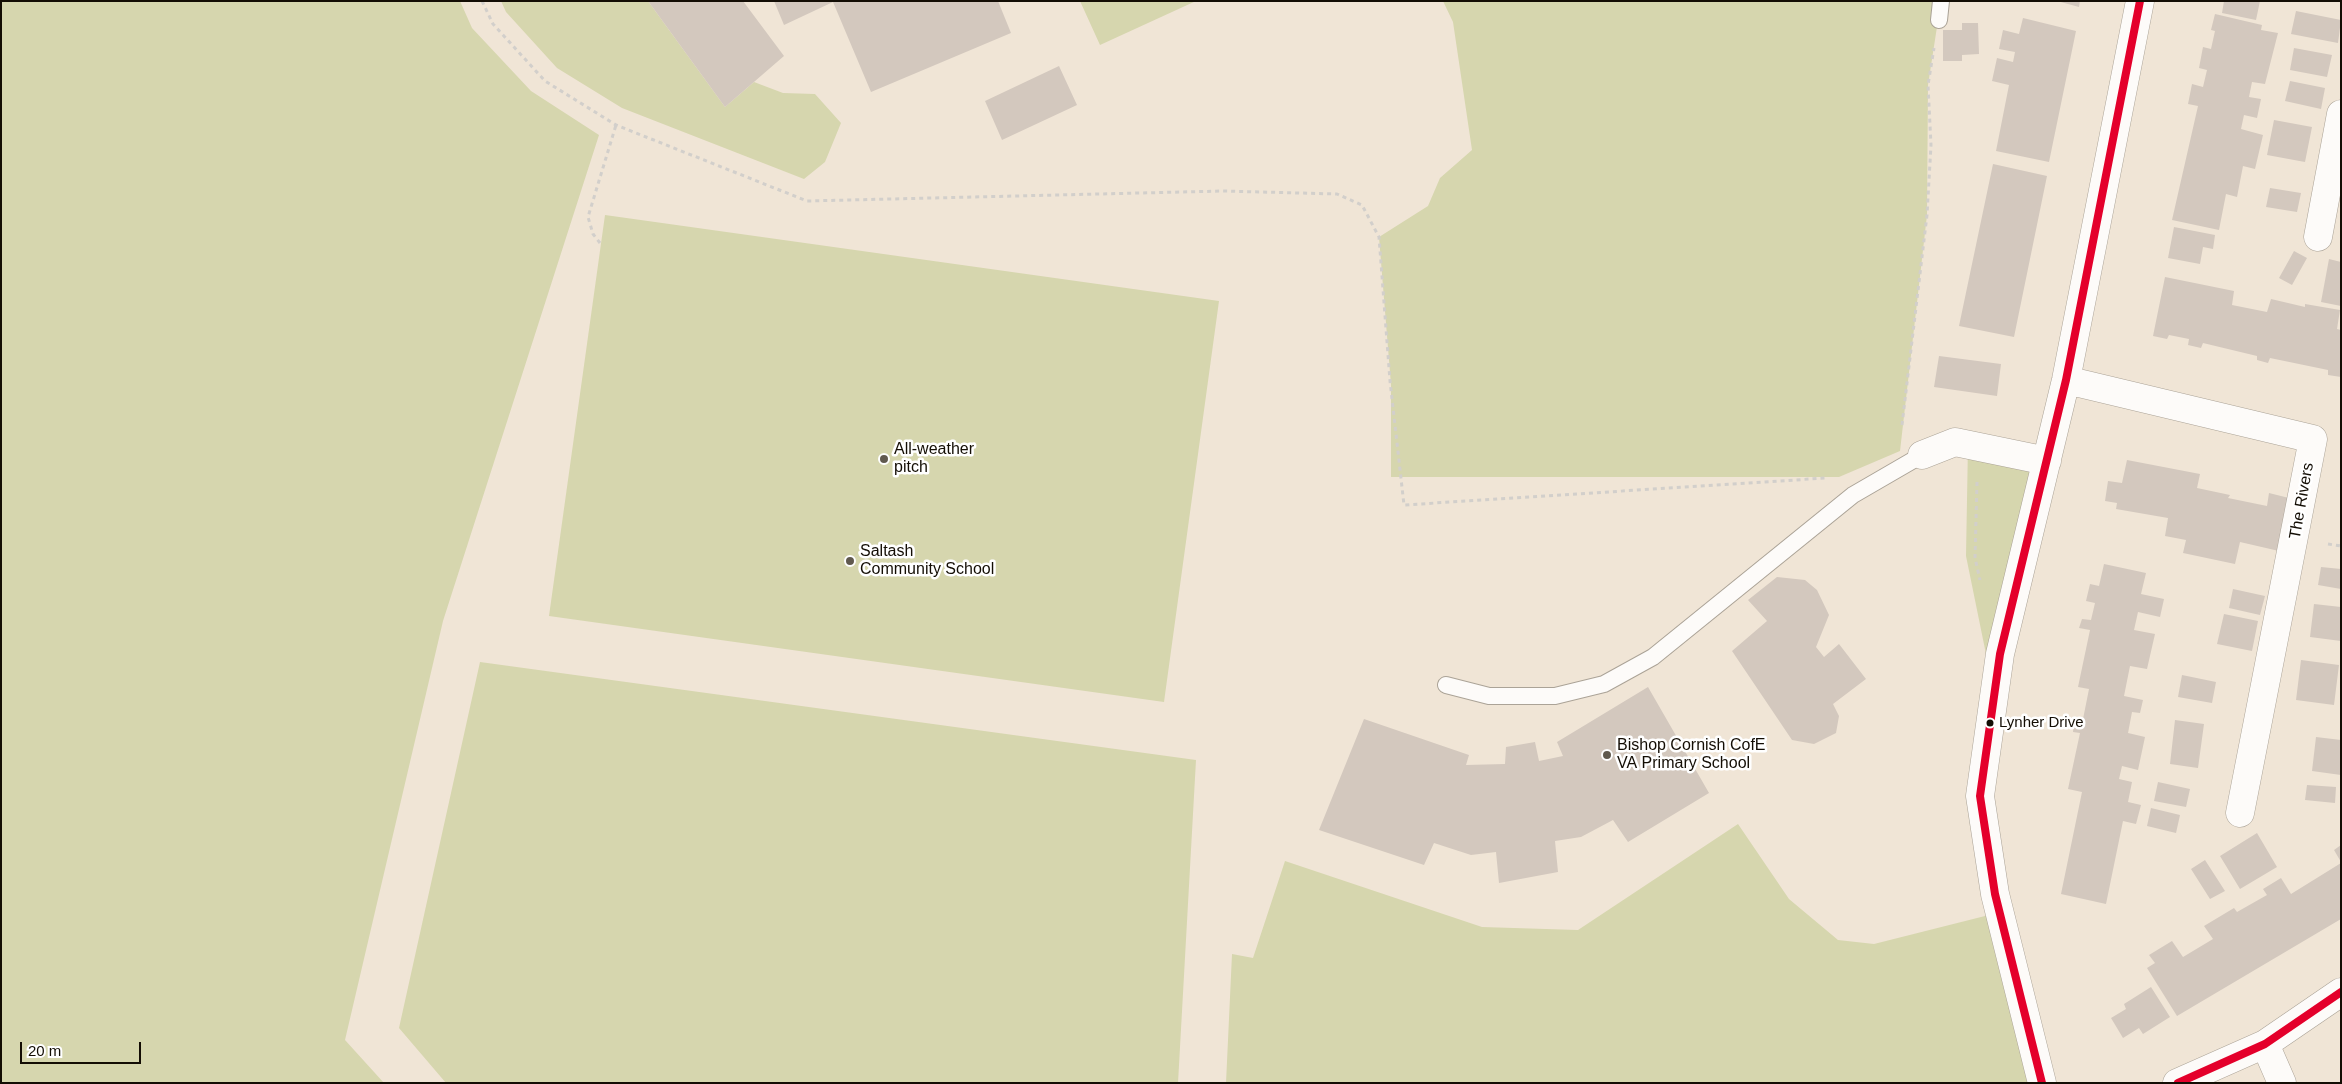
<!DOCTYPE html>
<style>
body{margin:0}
#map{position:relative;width:2342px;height:1084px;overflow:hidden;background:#f0e5d6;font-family:Arial,sans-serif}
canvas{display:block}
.frame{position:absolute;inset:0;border:2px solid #130d04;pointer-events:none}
.scale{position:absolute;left:20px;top:1042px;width:121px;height:22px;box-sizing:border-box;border:2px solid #130d04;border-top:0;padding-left:6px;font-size:15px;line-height:18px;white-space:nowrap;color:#130d04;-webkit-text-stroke:4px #fff;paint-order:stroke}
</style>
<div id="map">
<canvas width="2342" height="1084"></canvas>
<div class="frame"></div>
<div class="scale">20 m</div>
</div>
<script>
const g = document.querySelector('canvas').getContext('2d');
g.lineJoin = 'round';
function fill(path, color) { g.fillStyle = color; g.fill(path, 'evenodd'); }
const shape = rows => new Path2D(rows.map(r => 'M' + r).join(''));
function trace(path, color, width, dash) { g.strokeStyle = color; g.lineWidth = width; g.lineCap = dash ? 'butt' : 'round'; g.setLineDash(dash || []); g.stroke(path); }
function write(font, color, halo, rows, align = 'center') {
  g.font = font + ' Arial,sans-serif'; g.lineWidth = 5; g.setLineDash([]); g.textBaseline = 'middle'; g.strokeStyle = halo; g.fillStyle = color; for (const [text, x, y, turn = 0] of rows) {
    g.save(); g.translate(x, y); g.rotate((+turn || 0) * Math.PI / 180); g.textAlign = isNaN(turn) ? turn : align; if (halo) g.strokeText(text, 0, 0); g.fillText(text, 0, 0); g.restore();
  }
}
const green = shape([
 [1,1,460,1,472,28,531,91,599,135,443,621,345,1040,384,1083,1,1083],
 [501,1,648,1,725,107,754,82,783,93,815,94,841,123,825,162,804,179,622,108,557,68,506,12],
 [1080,1,1196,1,1100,45],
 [1443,1,1941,1,1928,85,1927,215,1900,451,1839,477,1391,477,1391,385,1379,237,1428,206,1440,178,1472,150,1453,22],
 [605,215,1219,301,1164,702,549,616],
 [1968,444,2035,464,1987,659,1966,556],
 [480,662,1196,760,1178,1083,446,1083,399,1028],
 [1738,824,1789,899,1838,940,1874,944,1989,915,2031,1083,1226,1083,1232,954,1253,958,1285,861,1482,927,1578,930]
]);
const building = shape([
 [648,1,743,1,784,56,725,107],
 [774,1,998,1,1011,33,871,92,833,2,784,25],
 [2057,1,2080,1,2079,7],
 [2224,1,2260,1,2256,20,2222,13],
 [2296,11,2341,20,2338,43,2291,34],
 [2215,14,2262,25,2261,30,2278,33,2265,84,2252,82,2249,97,2261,99,2257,118,2244,115,2241,129,2263,135,2255,169,2243,166,2237,197,2226,194,2219,230,2172,220,2198,106,2188,104,2192,84,2203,87,2207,70,2199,68,2203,47,2211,49,2215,31,2211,30],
 [2023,18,2076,31,2049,162,1996,151,2009,85,1992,81,1997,58,2013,62,2015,52,1999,49,2003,30,2019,34],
 [1962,23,1978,23,1979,54,1962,55,1962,61,1943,61,1943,30,1962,30],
 [2294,48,2332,55,2327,77,2290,70],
 [1059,66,1077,105,1002,140,985,101],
 [2290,81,2325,88,2321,109,2285,101],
 [2274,120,2312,127,2305,162,2267,155],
 [1993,164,2047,176,2014,337,1959,326],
 [2270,188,2301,193,2297,212,2266,207],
 [2174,227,2215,235,2213,249,2203,247,2200,264,2168,258],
 [2294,251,2307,258,2292,285,2279,278],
 [2329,259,2341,262,2341,306,2321,302],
 [2165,277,2234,291,2232,305,2267,312,2271,299,2305,307,2305,304,2340,310,2337,329,2341,330,2341,377,2328,375,2328,370,2270,358,2268,363,2257,360,2257,356,2203,343,2201,348,2188,345,2189,339,2169,335,2167,339,2153,336],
 [1939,356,2001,364,1997,396,1934,387],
 [2127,460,2200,474,2197,488,2230,495,2228,498,2267,506,2269,493,2289,498,2279,551,2240,542,2235,564,2183,553,2186,540,2165,536,2168,518,2116,509,2117,503,2105,501,2108,481,2122,483],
 [2104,564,2146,573,2141,594,2164,599,2160,617,2138,612,2134,630,2155,634,2147,669,2130,666,2124,696,2143,700,2140,713,2132,712,2128,733,2145,737,2138,770,2122,766,2119,779,2132,782,2128,802,2141,805,2136,824,2123,821,2106,904,2061,894,2082,792,2068,789,2080,733,2073,732,2074,722,2082,724,2089,689,2078,687,2090,630,2079,628,2082,619,2091,620,2095,603,2086,601,2090,584,2099,586],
 [2321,567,2341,569,2341,589,2318,585],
 [1777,577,1805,580,1817,590,1829,615,1816,647,1824,657,1839,644,1866,679,1833,704,1839,716,1836,733,1814,744,1792,740,1732,651,1767,621,1748,600],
 [2233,589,2265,596,2260,615,2229,608],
 [2314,604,2341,607,2341,641,2310,637],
 [2224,614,2258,621,2252,651,2217,644],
 [2301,660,2339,665,2334,705,2296,700],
 [2182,675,2216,682,2212,703,2178,697],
 [1648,687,1709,793,1628,842,1613,820,1581,837,1555,841,1558,872,1499,883,1496,852,1471,855,1434,843,1424,865,1319,830,1364,719,1469,755,1466,765,1505,764,1506,747,1535,742,1539,761,1563,756,1557,742],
 [2175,720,2204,724,2198,768,2170,764],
 [2316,737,2341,740,2341,775,2312,771],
 [2158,782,2190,789,2186,807,2154,801],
 [2307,785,2336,787,2335,803,2305,800],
 [2151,808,2180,815,2176,833,2147,826],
 [2257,833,2277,867,2240,889,2220,856],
 [2341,845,2341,862,2334,850],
 [2205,860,2225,891,2210,899,2191,869],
 [2341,863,2341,919,2177,1016,2147,968,2155,963,2149,955,2172,941,2183,957,2213,939,2204,926,2234,908,2237,912,2267,895,2263,889,2281,878,2291,894],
 [2151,987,2170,1017,2143,1034,2139,1028,2123,1038,2111,1018,2126,1009,2124,1004]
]);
const path = shape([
 [482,1,493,24,545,81,616,125,807,201,1223,191,1337,194,1362,205,1379,237,1390,381,1404,505,1826,478],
 [600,243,593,234,588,217,616,125],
 [1902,425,1927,215,1931,145,1928,85,1934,48],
 [1977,482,1975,558,1980,580],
 [2328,544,2341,546]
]);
const lane = shape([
 [1939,20,1941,1],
 [1446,685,1489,696,1555,696,1604,684,1653,657,1853,495,1922,455]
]);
const street = shape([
 [2318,237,2341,114],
 [2066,380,2313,439,2240,813],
 [1922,455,1955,442,2047,461],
 [2265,1044,2282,1083],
 [2042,1083,1995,894,1980,796,2000,654,2066,380,2140,1],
 [2177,1083,2265,1044,2341,992]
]);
const bus1 = shape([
 [2042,1083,1995,894,1980,796,2000,654,2066,380,2140,1],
 [2178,1083,2265,1044,2341,992]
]);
const markers = [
 [884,459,5,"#60594e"],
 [850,561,5,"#60594e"],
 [1990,723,4.5,"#130d04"],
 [1607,755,5,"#60594e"]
];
const busNames = [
 ["Lynher Drive",1999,723]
];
const poiNames = [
 ["All-weather",894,450],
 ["pitch",894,468],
 ["Saltash",860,552],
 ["Community School",860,570],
 ["Bishop Cornish CofE",1617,746],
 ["VA Primary School",1617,764]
];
const streetNames = [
 ["The Rivers",2302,501,-80]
];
fill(green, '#d6d6ae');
fill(building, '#d3c8be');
trace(lane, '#aba397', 18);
trace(street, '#aba397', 29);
trace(path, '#d2cfcb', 3, [4, 4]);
trace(lane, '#fdfbf9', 16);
trace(street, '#fdfbf9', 28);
trace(bus1, '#e4002b', 8);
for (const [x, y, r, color] of markers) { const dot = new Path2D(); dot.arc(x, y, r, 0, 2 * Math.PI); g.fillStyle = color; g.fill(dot); trace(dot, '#fff', 2); }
write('15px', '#130d04', '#fff', busNames, 'left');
write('16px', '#130d04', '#fff', poiNames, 'left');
write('16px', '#130d04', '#fff', streetNames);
</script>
